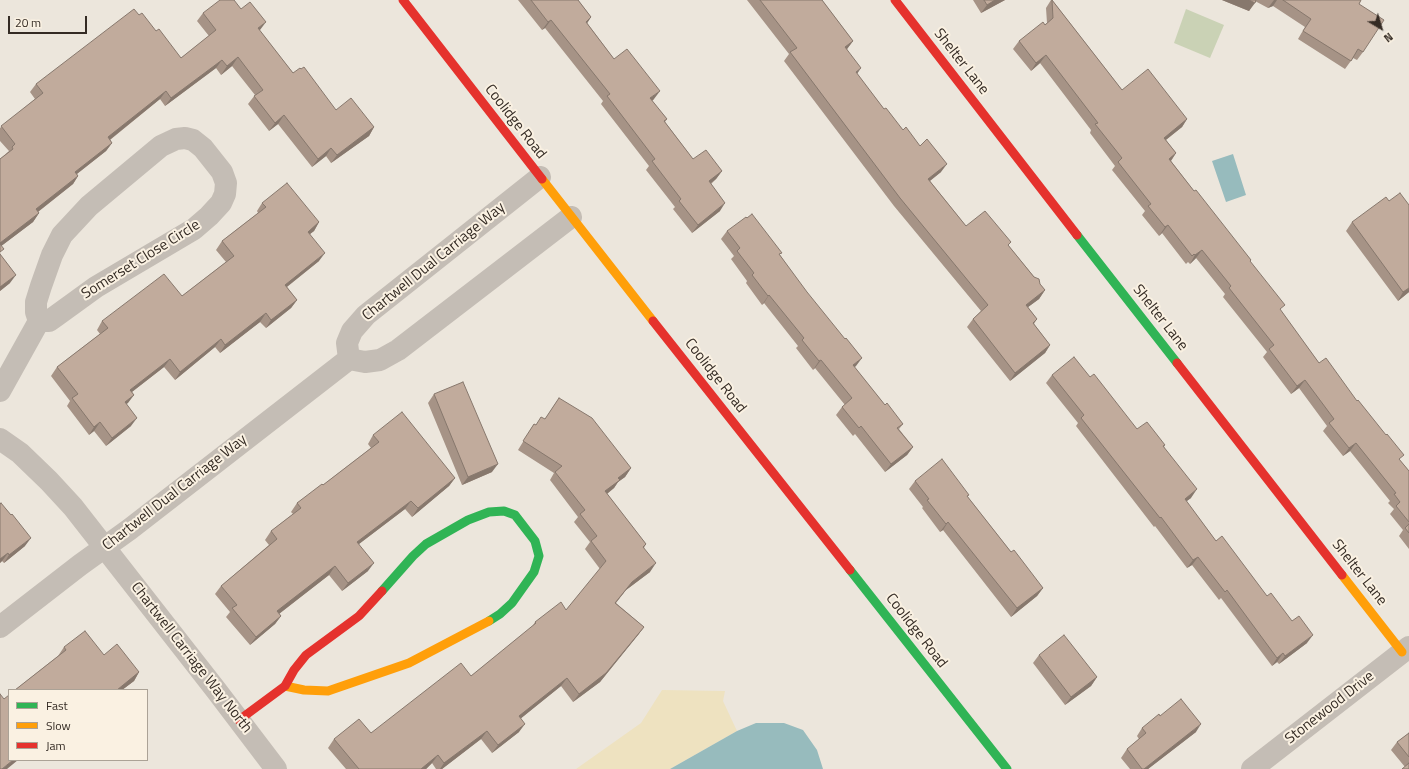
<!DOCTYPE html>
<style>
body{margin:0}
#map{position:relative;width:1409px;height:769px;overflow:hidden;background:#ece6dc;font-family:"Titillium Web",sans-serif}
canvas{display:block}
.legend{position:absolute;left:8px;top:689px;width:140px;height:72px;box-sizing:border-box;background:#faf1e2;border:1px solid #aba296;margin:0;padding:5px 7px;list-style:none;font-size:12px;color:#342b24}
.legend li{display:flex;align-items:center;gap:8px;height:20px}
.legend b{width:20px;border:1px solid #aba296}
.north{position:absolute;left:1361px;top:8px;width:40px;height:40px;-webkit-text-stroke:3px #faf1e2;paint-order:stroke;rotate:142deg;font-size:11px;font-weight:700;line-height:16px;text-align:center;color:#342b24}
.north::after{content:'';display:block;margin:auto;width:14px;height:18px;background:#342b24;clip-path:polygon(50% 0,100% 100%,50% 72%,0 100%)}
.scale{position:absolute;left:8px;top:16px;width:79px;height:18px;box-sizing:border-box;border:2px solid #342b24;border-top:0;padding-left:5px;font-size:12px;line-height:14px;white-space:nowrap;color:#342b24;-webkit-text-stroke:3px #faf1e2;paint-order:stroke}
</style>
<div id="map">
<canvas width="1409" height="769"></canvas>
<ul class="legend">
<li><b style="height:5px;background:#30b455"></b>Fast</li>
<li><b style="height:5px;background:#ff9f0a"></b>Slow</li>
<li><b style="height:5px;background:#e5322d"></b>Jam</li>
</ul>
<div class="north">N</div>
<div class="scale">20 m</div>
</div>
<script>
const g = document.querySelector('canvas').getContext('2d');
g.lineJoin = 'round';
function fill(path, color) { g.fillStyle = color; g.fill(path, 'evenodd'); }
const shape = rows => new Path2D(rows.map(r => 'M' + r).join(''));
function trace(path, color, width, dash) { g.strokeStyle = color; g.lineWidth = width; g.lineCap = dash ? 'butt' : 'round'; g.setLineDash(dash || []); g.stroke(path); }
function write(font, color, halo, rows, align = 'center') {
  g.font = font + ' "Titillium Web",sans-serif'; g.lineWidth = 4; g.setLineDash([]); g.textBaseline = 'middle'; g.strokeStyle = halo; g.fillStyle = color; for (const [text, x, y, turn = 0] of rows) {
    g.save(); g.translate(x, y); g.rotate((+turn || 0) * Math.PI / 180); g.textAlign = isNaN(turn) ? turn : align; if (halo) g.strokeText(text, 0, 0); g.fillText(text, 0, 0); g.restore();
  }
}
const green = shape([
 [1186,9,1224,25,1210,58,1174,43]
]);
const sand = shape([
 [662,690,725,691,723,701,737,731,670,769,576,769,641,723]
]);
const water = shape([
 [1233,154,1246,195,1226,202,1212,161],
 [756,723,784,723,803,730,817,750,823,769,670,769,737,731]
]);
const street = shape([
 [540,177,366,315,352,331,347,343,349,359,365,362,380,360,398,350,571,217],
 [0,391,39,321,36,312,36,302,41,286,52,255,62,235,89,206,161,146,176,139,185,138,193,140,203,148,222,172,226,183,225,194,221,203,209,216,194,229,96,287,56,316,49,321,39,321],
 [0,439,20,453,49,481,73,507,216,690,276,769],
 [0,627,80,565,130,529,349,359],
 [1252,769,1409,647]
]);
const fast = shape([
 [1077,235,1177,363],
 [850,570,1007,769],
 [382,591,413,556,426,544,468,520,489,512,504,511,515,515,535,541,539,556,534,572,512,603,500,614,489,621]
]);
const slow = shape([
 [542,179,653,321],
 [1342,575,1402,652],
 [285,686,304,690,328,691,409,663,489,621]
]);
const jam = shape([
 [403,0,542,179],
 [895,0,1077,235],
 [653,321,850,570],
 [1177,363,1342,575],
 [239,720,285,686,294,670,306,655,359,616,382,591]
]);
const wall = shape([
 [518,0,578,0,591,17,587,23,614,59,654,99,652,101,667,119,665,122,693,159,722,171,716,179,711,184,720,211,692,233,673,209,675,207,646,170,649,166,601,104,603,101,545,28,542,30],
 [747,0,822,0,853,41,847,49,857,74,884,109,903,130,920,146,941,172,930,181,966,226,1008,245,1045,290,1039,299,1028,307,1037,319,1034,324,1050,345,1045,353,1010,381,967,327,973,319,981,311,894,206,784,61,789,54],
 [973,0,1005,0,981,13],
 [1051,0,1052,0,1122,90,1187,119,1182,127,1166,140,1176,153,1171,161,1194,191,1251,260,1250,262,1281,311,1319,363,1409,471,1409,549,1399,536,1403,530,1390,514,1394,509,1388,503,1390,501,1350,451,1343,456,1323,431,1327,426,1299,388,1291,394,1263,357,1267,352,1223,297,1225,294,1196,258,1190,264,1188,262,1186,264,1162,233,1159,236,1142,215,1145,211,1112,170,1115,166,1090,133,1091,130,1040,63,1031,71,1013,49,1019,41,1047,23,1046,8],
 [1222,0,1361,0,1359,4,1363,52,1357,60,1353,58,1345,69,1298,39,1305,27,1273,6,1268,8,1255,1,1249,11],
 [241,9,260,31,293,73,336,110,374,127,369,136,331,163,326,156,312,167,278,124,269,131,248,104,255,95,232,66,221,75,216,68,165,106,160,99,110,140,112,143,106,151,77,174,78,176,73,184,38,212,39,213,33,222,1,246,0,254,10,283,0,291,0,159,9,151,0,141,0,128,35,99,30,92,36,84,139,15,181,58,209,36,197,21,203,13],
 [1389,201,1409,205,1409,292,1398,301,1346,231,1352,222],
 [262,203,319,222,314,231,310,234,319,261,287,287,297,300,291,308,266,328,260,322,220,353,215,347,175,380,164,367,132,392,134,395,126,404,131,426,106,446,94,431,89,435,67,406,70,401,51,376,57,367,100,334,97,330,102,321,182,296,226,262,216,250,222,241,258,213,257,211],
 [727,231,780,255,856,366,854,367,885,405,903,424,899,429,913,447,907,455,885,472,855,434,853,436,836,415,842,407,845,405,815,368,813,370,796,348,798,346,764,303,762,305,746,283,747,281,731,259,734,256,721,239],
 [1052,375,1090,377,1137,429,1165,445,1164,447,1191,498,1186,501,1216,541,1267,596,1307,643,1279,664,1277,662,1272,666,1221,598,1219,600,1192,565,1187,568,1155,526,1154,527,1076,426,1078,423,1046,383],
 [434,394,492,472,462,485,428,403],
 [559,398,631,468,625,477,618,482,614,488,607,494,646,544,644,548,650,572,626,590,616,603,644,627,638,635,600,682,573,702,561,686,521,718,519,732,492,753,481,739,442,769,436,769,432,763,426,769,346,769,328,748,334,739,371,733,471,676,532,627,535,622,566,610,600,569,585,549,590,542,574,522,578,517,550,480,554,473,518,450,534,424,536,425,545,419],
 [373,435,455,478,449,486,412,517,405,509,359,544,368,571,342,591,329,575,279,614,281,616,275,624,250,645,226,617,230,612,215,594,221,586,269,545,265,540,271,531,293,514,291,512,297,503,323,485,371,448,368,444],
 [915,481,969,495,967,496,1011,552,1043,588,1037,596,1011,617,943,530,940,532,922,508,923,507,909,489],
 [0,504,25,546,4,563,2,561,0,563],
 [64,647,104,655,139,672,134,681,122,690,15,690,58,656],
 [1039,655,1097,677,1091,686,1065,705,1033,663],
 [1160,716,1196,732,1148,769,1130,769,1121,758,1127,749,1139,739,1137,736,1142,728],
 [1409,733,1409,769,1405,767,1391,750,1397,742]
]);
const shadedWall = shape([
 [995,0,1005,0,981,13,987,5],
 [1222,0,1249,0,1255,3,1249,11],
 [1274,0,1277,0,1273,6,1268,8],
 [591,17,586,25,586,22],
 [551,20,545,28,542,30,548,22],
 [266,22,260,30,252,37,258,28],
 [853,41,847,49,839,55,845,47],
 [1046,55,1040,63,1031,71,1036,63],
 [238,57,232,66,221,75,227,66],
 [222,60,216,68,165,106,171,98],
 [861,68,855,77,856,72],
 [166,91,160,99,102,146,108,137],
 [660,91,654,99,645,107,650,98],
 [284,115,278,124,269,131,275,123],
 [1187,119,1182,127,1158,146,1164,138],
 [374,127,369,136,331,163,337,155],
 [112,143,106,151,69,180,75,172],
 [331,148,326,156,312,167,318,159],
 [1176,153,1170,162,1169,159],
 [947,164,941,172,922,187,928,179],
 [722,171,716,179,703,189,709,181],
 [78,176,73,184,30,218,36,209],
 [725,203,720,211,692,233,698,225],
 [39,213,33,222,0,247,0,243],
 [319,222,314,231,302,240,308,232],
 [1168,225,1162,233,1159,236,1165,227],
 [1202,250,1196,258,1190,264,1195,255],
 [325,253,319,261,279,293,285,285],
 [16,275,10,283,0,291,0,287],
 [1409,288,1409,292,1398,301,1403,292],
 [1045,290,1039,299,1020,313,1026,305],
 [769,295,764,303,762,305,768,296],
 [297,300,291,308,266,328,271,320],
 [266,313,260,322,220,353,225,345],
 [221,339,215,347,175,380,180,372],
 [1050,345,1045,353,1010,381,1015,373],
 [862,358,856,366,847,373,853,365],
 [170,359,164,367,124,398,130,390],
 [821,360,815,368,813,370,819,361],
 [1305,380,1299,388,1291,394,1297,386],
 [134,395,128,403,119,410,125,402],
 [137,418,131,426,106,446,112,438],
 [100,422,94,431,89,435,94,427],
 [1356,443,1350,451,1343,456,1349,448],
 [913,447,907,455,885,472,891,464],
 [498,464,492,472,462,485,468,477],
 [631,468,625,477,618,482,614,488,599,500,605,491,618,478],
 [455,478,449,486,412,517,418,508],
 [1197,489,1191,498,1179,507,1185,499],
 [411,501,405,509,351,550,357,542],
 [948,522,943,530,940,532,946,524],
 [31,538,25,546,4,563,9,555],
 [8,553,2,561,0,563,0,559],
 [1198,557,1192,565,1187,568,1193,560],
 [374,563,368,571,342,591,348,583],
 [656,563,650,572,626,590,609,611,615,603,632,582],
 [335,566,329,575,271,620,277,611],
 [1043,588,1037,596,1011,617,1017,608],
 [281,616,275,624,250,645,256,637],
 [644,627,638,635,600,682,573,702,579,694],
 [1313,635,1307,643,1279,664,1285,656],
 [1283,653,1277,662,1272,666,1277,658],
 [139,672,134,681,122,690,117,690],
 [1097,677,1091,686,1065,705,1071,697],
 [567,678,561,686,514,724,519,716],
 [525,724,519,732,492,753,498,745],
 [1201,724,1196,732,1148,769,1144,769],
 [487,731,481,739,442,769,440,769,444,763],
 [438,755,432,763,426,769,421,769],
 [13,760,18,760,7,769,2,769]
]);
const building = shape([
 [220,0,234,0,241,9,250,2,266,22,258,28,293,73,300,68,301,69,304,67,336,110,351,98,374,127,337,155,331,148,318,159,284,115,275,123,254,96,263,90,238,57,227,66,222,60,171,98,166,91,108,137,112,143,75,172,78,176,36,209,39,213,0,243,0,159,13,149,12,147,15,144,1,126,43,93,36,84,134,9,139,15,142,13,156,31,159,29,181,58,216,30,203,13,220,0],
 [531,0,578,0,591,17,586,22,614,59,627,49,660,91,650,98,667,119,664,121,693,159,706,150,722,171,709,181,725,203,698,225,679,201,681,199,652,161,655,159,607,96,610,94,551,20,548,22,531,0],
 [760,0,822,0,853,41,845,47,861,68,856,72,884,109,886,108,903,130,906,127,920,146,927,139,947,164,928,179,966,226,985,211,1011,242,1008,245,1034,277,1039,279,1040,284,1045,290,1026,305,1037,319,1033,323,1050,345,1015,373,973,319,988,305,900,198,790,52,797,48,760,0],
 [984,0,995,0,987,5,984,0],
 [1052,0,1122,90,1148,69,1187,119,1164,138,1176,153,1169,159,1194,191,1196,190,1251,260,1250,261,1285,305,1280,309,1319,363,1326,358,1357,401,1358,400,1386,435,1387,434,1404,455,1399,459,1409,471,1409,522,1396,506,1400,502,1394,494,1396,493,1356,443,1349,448,1329,423,1334,419,1305,380,1297,386,1269,349,1274,345,1229,288,1231,286,1202,250,1195,255,1194,254,1192,256,1168,225,1165,227,1148,206,1151,204,1118,162,1122,158,1095,124,1098,123,1046,55,1036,63,1019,41,1043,22,1045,25,1053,18,1052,0],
 [1249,0,1256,0,1255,3,1249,0],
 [1283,0,1361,0,1359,4,1384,20,1363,52,1358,49,1351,61,1303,31,1311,19,1283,0],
 [287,183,319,222,308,232,325,253,285,285,297,300,271,320,266,313,225,345,221,339,180,372,170,359,130,390,134,395,125,402,137,418,112,438,100,422,94,427,72,398,78,394,57,367,108,328,102,321,164,274,182,296,234,256,222,241,266,207,262,203,287,183],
 [1400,193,1409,205,1409,288,1403,292,1352,222,1386,197,1389,201,1400,193],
 [752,214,782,253,779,254,807,292,845,339,846,338,862,358,853,365,885,405,887,403,903,424,897,428,913,447,891,464,861,426,859,428,842,407,852,398,821,360,819,361,802,340,804,338,769,295,768,296,752,275,754,273,737,251,740,248,727,231,746,217,747,218,752,214],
 [0,244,4,249,0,252,0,244],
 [0,254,16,275,0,287,0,254],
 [1074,357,1090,377,1094,374,1137,429,1147,422,1165,445,1163,446,1197,489,1185,499,1216,541,1222,536,1267,596,1271,593,1292,621,1299,616,1313,635,1285,656,1283,653,1277,658,1227,590,1225,592,1198,557,1193,560,1161,517,1160,518,1081,418,1084,415,1052,375,1074,357],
 [463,382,498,464,468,477,434,394,463,382],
 [559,398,592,418,631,468,618,478,620,480,605,491,646,544,643,547,656,563,632,582,615,603,644,627,606,673,579,694,567,678,519,716,525,724,498,745,487,731,444,763,438,755,421,769,359,769,334,739,359,719,371,733,461,663,471,676,536,623,535,622,561,602,566,610,606,561,591,541,597,536,580,514,585,510,555,472,562,466,523,441,534,424,536,425,541,417,545,419,559,398],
 [402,412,455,478,418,508,411,501,357,542,374,563,348,583,335,566,277,611,281,616,256,637,232,608,237,605,221,586,277,539,271,531,301,508,297,503,322,484,323,485,379,442,373,435,402,412],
 [942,459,969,495,967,496,1011,552,1014,550,1043,588,1017,608,948,522,946,524,927,500,929,499,915,481,942,459],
 [1,503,11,515,12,514,31,538,9,555,8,553,0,559,0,504,1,503],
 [1409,524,1409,533,1405,528,1409,524],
 [85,631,104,655,117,644,139,672,117,690,100,690,100,689,99,690,15,690,66,650,64,647,85,631],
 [1064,635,1097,677,1071,697,1039,655,1064,635],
 [0,694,4,699,9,695,9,760,13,760,2,769,0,769,0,694],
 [1181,699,1201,724,1144,769,1142,769,1127,749,1146,733,1142,728,1159,714,1160,716,1181,699],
 [1409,733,1409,757,1397,742,1409,733],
 [1409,763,1409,769,1402,769,1409,763]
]);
const streetNames = [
 ["Shelter Lane",961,62,52],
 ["Coolidge Road",515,122,52],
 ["Somerset Close Circle",141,260,-32],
 ["Chartwell Dual Carriage Way",434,262,-39],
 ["Shelter Lane",1160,318,52],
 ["Coolidge Road",715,376,52],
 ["Chartwell Dual Carriage Way",175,493,-38],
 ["Shelter Lane",1359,573,52],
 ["Coolidge Road",916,631,52],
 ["Chartwell Carriage Way North",191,658,52],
 ["Stonewood Drive",1330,708,-38]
];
fill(green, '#cad2b5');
fill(sand, '#eee2c0');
fill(water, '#97bbbd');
trace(street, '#c4bdb5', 22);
trace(fast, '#30b455', 9);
trace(slow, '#ff9f0a', 9);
trace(jam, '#e5322d', 9);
fill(wall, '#a69386');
fill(shadedWall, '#87786d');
fill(building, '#c1ab9c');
trace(building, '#87786d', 1);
write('15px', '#342b24', '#faf1e2', streetNames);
</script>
